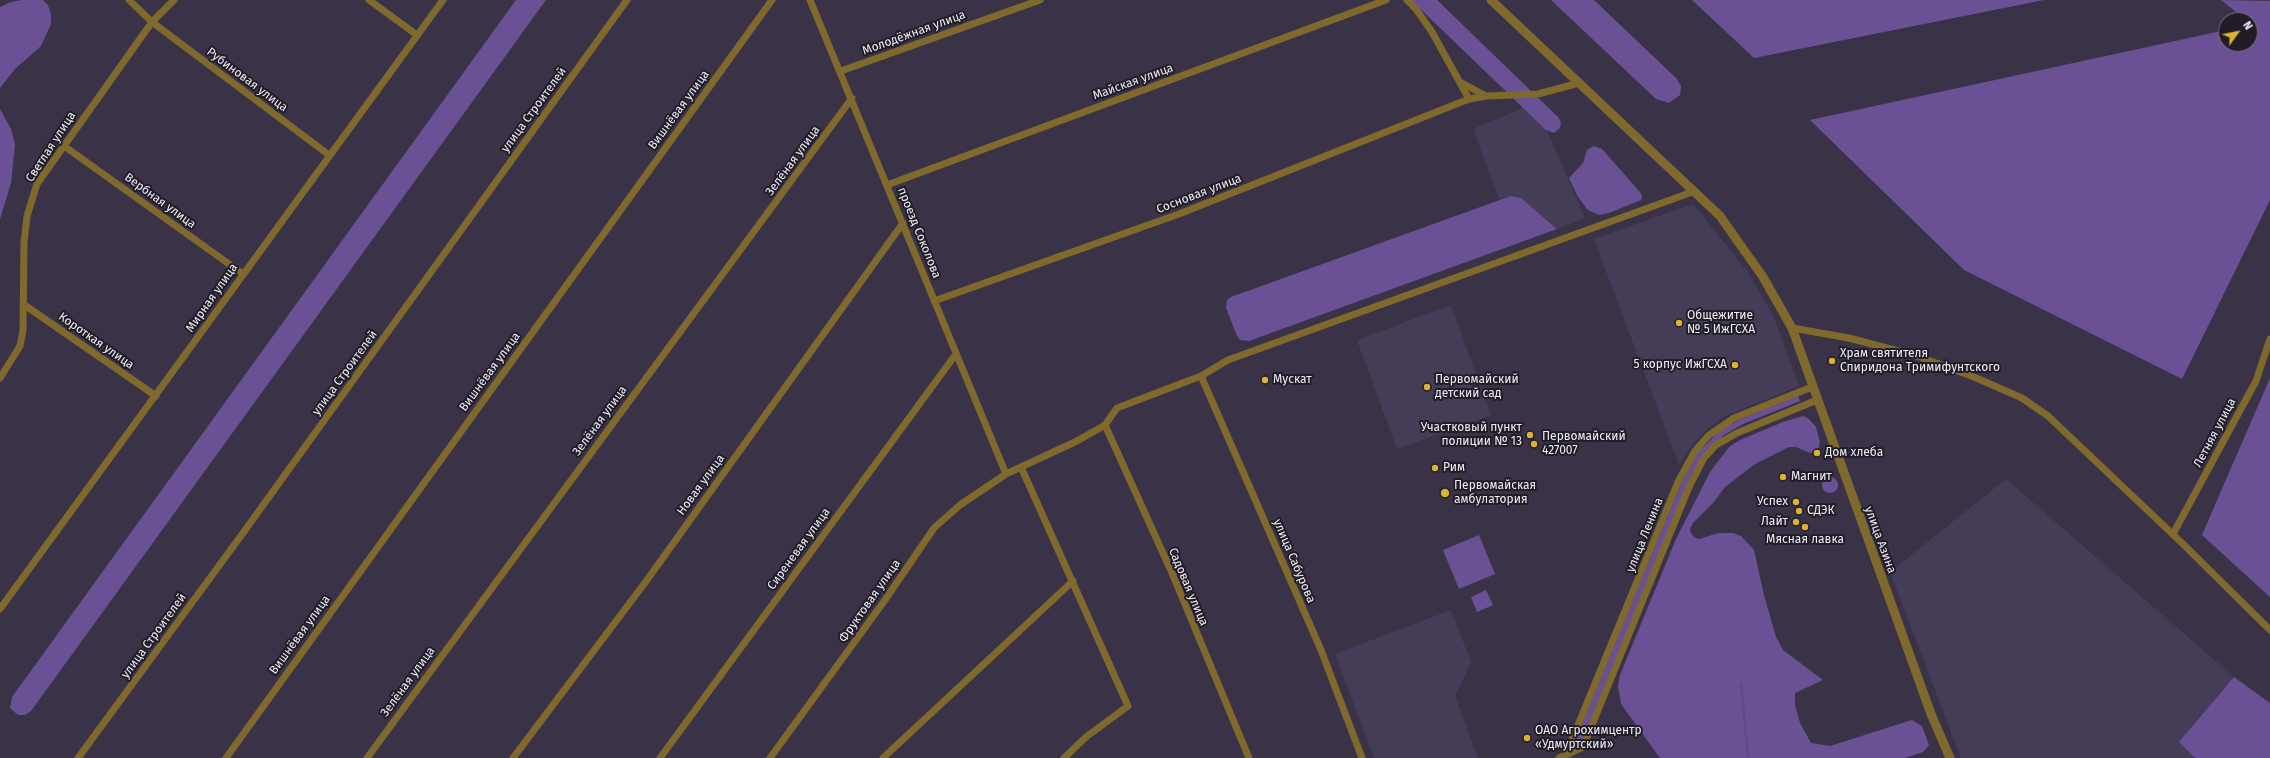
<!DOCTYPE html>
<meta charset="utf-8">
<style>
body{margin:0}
#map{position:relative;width:2270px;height:758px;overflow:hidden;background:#3a3348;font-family:"Fira Sans",sans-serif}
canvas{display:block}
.north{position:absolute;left:2218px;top:12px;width:40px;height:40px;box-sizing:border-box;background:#201d26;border:1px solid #73707a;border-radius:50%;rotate:57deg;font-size:11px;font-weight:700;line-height:16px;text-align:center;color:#f0ecf9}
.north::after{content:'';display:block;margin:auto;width:14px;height:18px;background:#dcb233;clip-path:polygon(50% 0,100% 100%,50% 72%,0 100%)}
</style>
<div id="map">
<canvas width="2270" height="758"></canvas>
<div class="north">N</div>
</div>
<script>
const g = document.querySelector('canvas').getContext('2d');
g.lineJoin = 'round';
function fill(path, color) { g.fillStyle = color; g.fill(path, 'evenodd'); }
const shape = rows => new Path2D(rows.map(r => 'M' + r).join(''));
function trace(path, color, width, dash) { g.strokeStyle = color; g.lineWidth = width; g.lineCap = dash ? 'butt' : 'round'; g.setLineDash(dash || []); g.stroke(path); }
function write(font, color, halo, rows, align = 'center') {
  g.font = font + ' "Fira Sans",sans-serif'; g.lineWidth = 4; g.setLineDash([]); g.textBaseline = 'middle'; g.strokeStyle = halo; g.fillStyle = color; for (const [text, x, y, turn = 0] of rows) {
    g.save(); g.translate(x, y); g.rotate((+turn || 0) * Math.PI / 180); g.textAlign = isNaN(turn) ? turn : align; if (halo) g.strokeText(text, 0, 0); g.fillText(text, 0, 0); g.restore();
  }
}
const built = shape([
 [1535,103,1585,218,1557,229,1521,198,1511,196,1499,199,1473,129],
 [1693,204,1747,271,1773,315,1799,386,1725,416,1707,429,1692,445,1679,465,1594,239],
 [1451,305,1491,415,1397,449,1357,340],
 [2006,479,2234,677,2179,742,2195,758,1961,758,1890,572],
 [1451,610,1471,662,1455,696,1478,758,1374,758,1335,654]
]);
const green = shape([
 [22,0,43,0,48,5,51,15,51,24,41,46,15,69,0,88,0,7,11,2],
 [516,0,546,0,31,711,25,715,18,715,10,708,12,697],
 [1411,0,1437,0,1558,117,1561,122,1560,128,1554,133,1546,130],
 [1551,0,1594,0,1676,78,1681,86,1680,95,1669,103,1656,99],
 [1692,0,2044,0,1754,58],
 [2221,0,2270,1,2270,200,2182,379,1964,270,1810,120,2226,30,2226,44,2250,44,2250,20,2246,20],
 [0,109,11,129,15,144,11,183,0,219],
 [1594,146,1602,149,1640,192,1642,196,1641,200,1609,213,1599,215,1588,210,1578,197,1569,178,1583,163,1587,150],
 [1511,196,1521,198,1557,229,1249,341,1240,340,1237,336,1226,308,1227,300,1231,297],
 [2270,378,2270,597,2202,535],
 [1798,396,1800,401,1743,424,1724,435,1702,457,1692,474,1580,745,1574,743,1681,484,1698,452,1721,430,1739,420],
 [1803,416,1809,419,1816,427,1820,442,1818,450,1810,453,1796,447,1789,447,1755,464,1725,487,1714,502,1693,523,1690,529,1691,533,1694,537,1699,539,1719,533,1733,533,1741,536,1754,550,1764,595,1776,637,1783,650,1823,680,1795,693,1795,705,1800,723,1811,743,1830,746,1912,720,1922,726,1929,745,1923,752,1905,758,1660,758,1621,704,1618,686,1620,675,1676,539,1710,472,1729,447,1740,440,1783,422],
 '1822 485a8 8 0 1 1 16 0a8 8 0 1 1-16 0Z',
 [1479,535,1495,574,1459,589,1443,550],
 [1486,590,1493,605,1477,612,1471,597],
 [2234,677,2270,703,2270,758,2195,758,2179,742]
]);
const stream = shape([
 [1741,683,1748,758]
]);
const minor = shape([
 [129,0,152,22,329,155],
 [369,0,417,35],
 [810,0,1006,474],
 [1407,0,1416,9,1432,32,1469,99],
 [841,71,1040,0],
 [1460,82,1486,96],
 [64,146,243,274],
 [887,185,1386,0],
 [934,301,1179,214,1469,99,1487,96,1538,94,1579,83],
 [23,304,156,396],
 [1792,328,1849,338,1917,356,1974,377,2022,398,2048,416,2183,544,2270,630],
 [1201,376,1321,650,1362,758],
 [0,378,20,346,23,331,24,243,27,216,37,184,152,22,174,0],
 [1105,425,1172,573,1249,758],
 [1021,467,1128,706,1086,737,1064,758],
 [2173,534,2256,381,2270,339],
 [0,609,443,0],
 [1569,754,1571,742,1678,482,1695,451,1708,436,1734,418,1812,387],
 [78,758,243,533,627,0],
 [226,758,772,0],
 [367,758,852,98],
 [513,758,647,580,903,223],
 [660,758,956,354],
 [770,758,885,600,934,528,960,505,1006,474,1077,441,1105,425,1117,408,1201,376,1228,360,1695,191],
 [883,758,1073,581],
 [1559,758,1583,747,1689,487,1704,458,1716,445,1737,433,1817,400]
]);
const tertiary = shape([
 [1491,0,1720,216,1763,277,1792,328,1931,714,1950,758]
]);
const markers = [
 [1679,323,4,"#dcb233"],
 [1832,361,4,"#dcb233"],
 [1735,365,4,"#dcb233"],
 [1265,380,4,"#dcb233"],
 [1427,387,4,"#dcb233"],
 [1530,435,4,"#dcb233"],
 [1534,444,4,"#dcb233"],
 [1817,453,4,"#dcb233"],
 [1435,468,4,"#dcb233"],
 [1783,477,4,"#dcb233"],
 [1445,493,5,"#dcb233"],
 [1796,502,4,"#dcb233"],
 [1799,511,4,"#dcb233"],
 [1796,522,4,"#dcb233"],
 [1805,527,4,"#dcb233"],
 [1527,738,4,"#dcb233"]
];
const streetNames = [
 ["Молодёжная улица",914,33,-20],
 ["Рубиновая улица",247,80,37],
 ["Майская улица",1133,82,-20],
 ["улица Строителей",534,110,-54],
 ["Вишнёвая улица",679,110,-54],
 ["Светлая улица",51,147,-57],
 ["Зелёная улица",793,161,-54],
 ["Сосновая улица",1199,194,-21],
 ["Вербная улица",160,201,36],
 ["проезд Соколова",919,233,68],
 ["Мирная улица",212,298,-55],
 ["Короткая улица",96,341,35],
 ["Вишнёвая улица",490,372,-54],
 ["улица Строителей",345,373,-54],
 ["Зелёная улица",600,421,-54],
 ["Летняя улица",2215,433,-62],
 ["Новая улица",701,485,-54],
 ["улица Ленина",1645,535,-68],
 ["улица Азина",1880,540,70],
 ["Сиреневая улица",799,549,-54],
 ["улица Сабурова",1294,561,67],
 ["Садовая улица",1188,587,67],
 ["Фруктовая улица",870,601,-55],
 ["Вишнёвая улица",300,635,-54],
 ["улица Строителей",154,636,-54],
 ["Зелёная улица",408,682,-54]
];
const poiNames = [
 ["Общежитие",1687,316],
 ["№ 5 ИжГСХА",1687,330],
 ["Храм святителя",1840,354],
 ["Спиридона Тримифунтского",1840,368],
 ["5 корпус ИжГСХА",1727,365,"right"],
 ["Мускат",1273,380],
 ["Первомайский",1435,380],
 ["детский сад",1435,394],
 ["Участковый пункт",1522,428,"right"],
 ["полиции № 13",1522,442,"right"],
 ["Первомайский",1542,437],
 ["427007",1542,451],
 ["Дом хлеба",1825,453],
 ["Рим",1443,468],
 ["Магнит",1791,477],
 ["Первомайская",1454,486],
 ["амбулатория",1454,500],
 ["Успех",1788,502,"right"],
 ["СДЭК",1807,511],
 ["Лайт",1788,522,"right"],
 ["Мясная лавка",1805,540,"center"],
 ["ОАО Агрохимцентр",1535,731],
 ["«Удмуртский»",1535,745]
];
fill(built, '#453d57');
fill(green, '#6a5196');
trace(stream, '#664885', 2.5);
trace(minor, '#7f692c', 7);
trace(tertiary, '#7f692c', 9);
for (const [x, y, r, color] of markers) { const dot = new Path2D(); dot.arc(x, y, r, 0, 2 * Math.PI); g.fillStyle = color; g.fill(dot); trace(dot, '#201d26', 1.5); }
write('12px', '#f0ecf9', '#201d26', streetNames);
write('12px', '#f0ecf9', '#201d26', poiNames, 'left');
</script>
